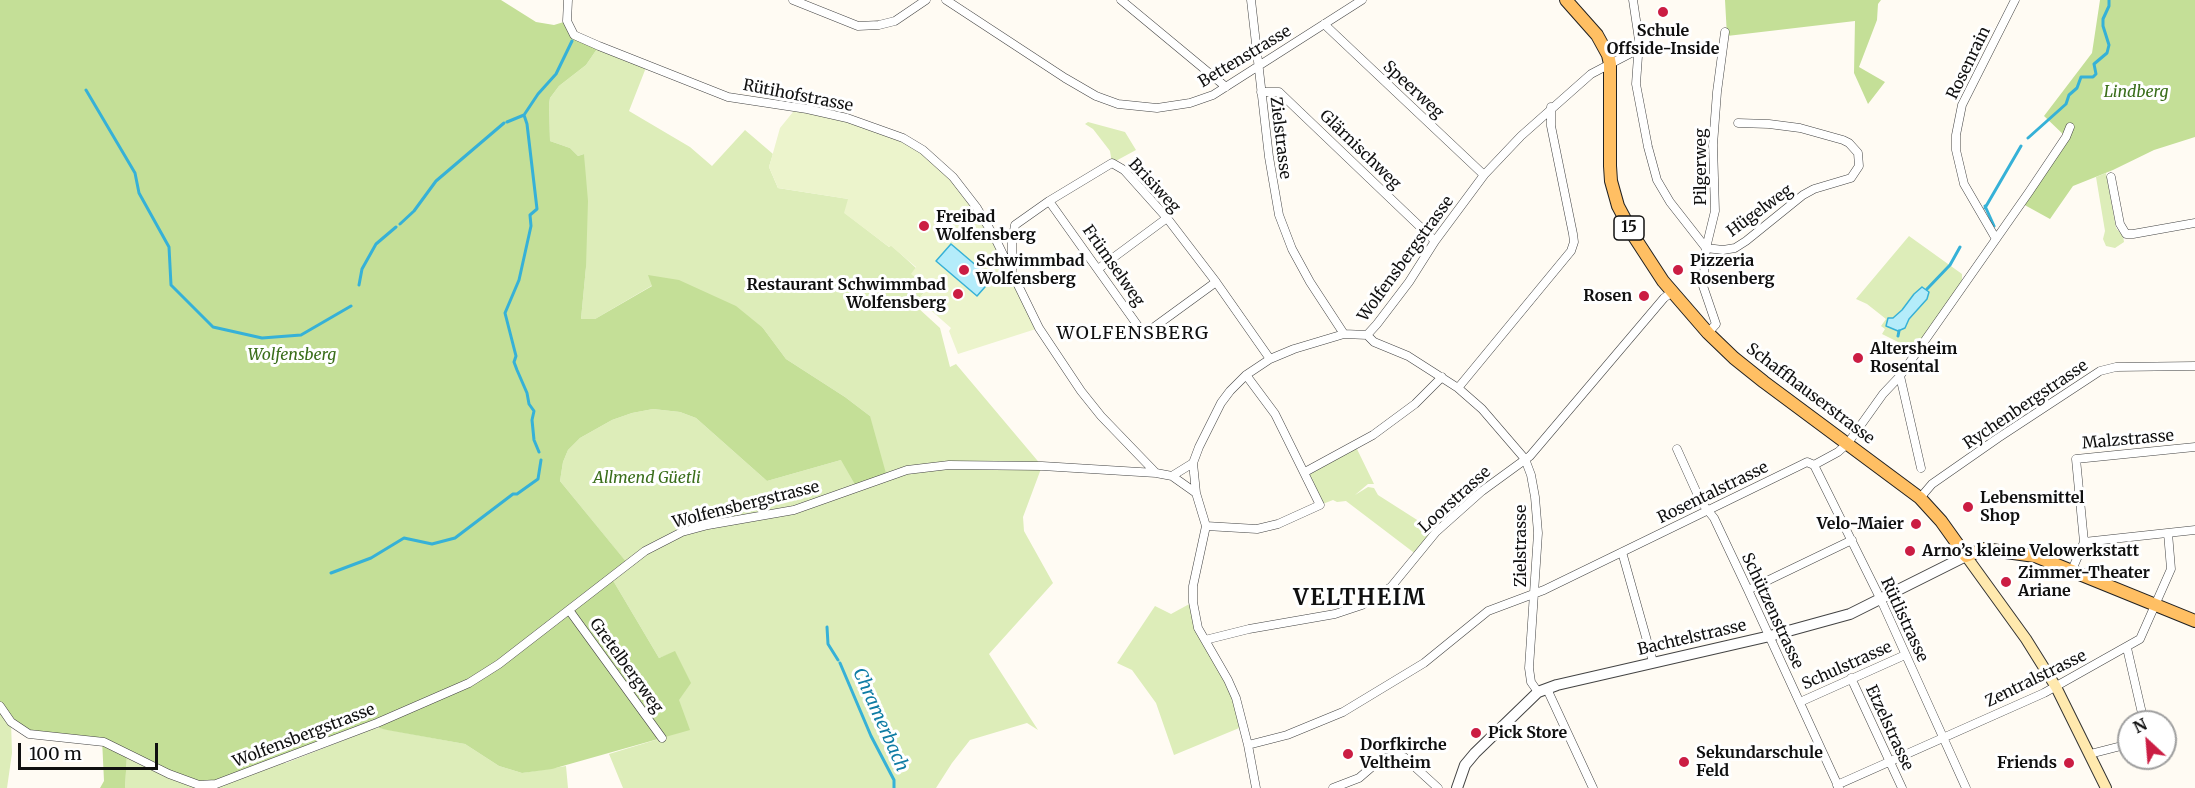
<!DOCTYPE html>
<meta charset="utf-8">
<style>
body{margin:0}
#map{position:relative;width:2195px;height:788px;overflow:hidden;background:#fffbf3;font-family:Merriweather,serif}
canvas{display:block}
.north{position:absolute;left:2117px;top:710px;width:60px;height:60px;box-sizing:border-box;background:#fff;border:2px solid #9f9f9f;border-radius:50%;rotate:334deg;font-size:16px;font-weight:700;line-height:24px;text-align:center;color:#101010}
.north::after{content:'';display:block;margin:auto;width:21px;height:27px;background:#cb1d43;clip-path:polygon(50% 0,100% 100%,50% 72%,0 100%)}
.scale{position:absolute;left:18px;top:743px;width:140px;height:27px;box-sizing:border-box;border:3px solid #101010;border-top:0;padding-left:8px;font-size:18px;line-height:21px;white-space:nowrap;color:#101010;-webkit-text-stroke:4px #fff;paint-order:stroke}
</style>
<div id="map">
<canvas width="2195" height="788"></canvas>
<div class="north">N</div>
<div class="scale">100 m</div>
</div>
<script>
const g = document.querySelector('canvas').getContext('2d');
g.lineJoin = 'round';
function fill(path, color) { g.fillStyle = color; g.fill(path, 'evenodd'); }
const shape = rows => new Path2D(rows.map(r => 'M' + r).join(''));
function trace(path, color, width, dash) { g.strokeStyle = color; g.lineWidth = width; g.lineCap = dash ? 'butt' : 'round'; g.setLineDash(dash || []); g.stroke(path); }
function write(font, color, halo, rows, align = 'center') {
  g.font = font + ' Merriweather,serif'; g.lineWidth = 6; g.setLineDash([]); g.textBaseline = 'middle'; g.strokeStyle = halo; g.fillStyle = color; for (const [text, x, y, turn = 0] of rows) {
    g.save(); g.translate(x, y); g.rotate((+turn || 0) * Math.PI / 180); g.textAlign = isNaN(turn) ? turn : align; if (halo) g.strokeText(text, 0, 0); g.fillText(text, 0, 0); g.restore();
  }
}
const green = shape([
 [599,46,647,65,629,111,690,147,712,166,745,130,773,154,769,167,778,188,849,199,845,213,889,247,891,245,916,268,928,288,916,302,917,307,940,328,950,367,956,364,1042,466,1023,517,1024,531,1053,583,989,654,1038,730,1027,723,970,740,952,763,936,788,623,788,609,754,662,738,679,700,675,652,659,658,611,577,627,563,560,481,563,462,568,450,580,438,612,420,632,413,653,409,680,412,696,418,767,481,841,460,870,416,845,397,786,359,763,328,649,276,653,285,595,319,581,319,586,267,584,154,578,156,570,148,550,141,549,104,550,98,559,86,586,65],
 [1088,122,1125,132,1136,150,1112,163,1110,151,1093,129,1085,124],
 [2106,173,2116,228,2123,236,2124,242,2115,248,2106,246,2103,239,2105,231,2096,177],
 [1909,236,1962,274,1962,281,1912,352,1905,356,1900,352,1898,342,1882,334,1885,329,1881,326,1886,319,1867,304,1856,299],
 [1356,447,1374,484,1368,484,1355,495,1368,487,1374,488,1378,495,1436,532,1417,555,1346,501,1337,502,1333,500,1320,505,1305,472],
 [1193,602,1198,628,1228,680,1244,726,1174,755,1156,703,1132,670,1117,663,1155,606,1171,614],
 [0,706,11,722,12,753,7,788,0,788],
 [379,728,465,744,499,766,522,773,566,766,568,788,125,788,127,753,286,763,372,729]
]);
const forest = shape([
 [0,0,501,0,536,22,554,25,567,21,574,35,599,46,586,65,559,86,550,98,549,104,550,141,570,148,578,156,584,154,588,201,586,267,581,319,595,319,652,286,648,275,679,280,736,306,763,328,786,359,845,397,870,416,887,477,857,488,841,460,767,481,696,418,680,412,653,409,632,413,612,420,580,438,568,450,563,462,560,481,628,564,611,577,659,658,675,651,691,683,679,700,690,730,552,769,522,773,499,766,465,744,387,730,379,728,377,723,235,778,199,785,127,754,125,788,100,788,104,781,102,739,29,734,0,706],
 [1725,0,1881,0,1878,4,1877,20,1859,67,1885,82,1868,104,1854,73,1855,21,1727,36],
 [2100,0,2195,0,2195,137,2154,150,2113,170,2073,186,2050,219,2021,203,2066,137,2044,116,2092,53]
]);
const pitch = shape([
 [797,107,847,118,923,150,977,208,1039,328,958,354,949,331,951,328,918,299,928,288,911,274,916,267,891,246,889,247,844,213,848,199,778,188,769,167,780,128]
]);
const water = shape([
 [951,244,992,279,977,296,936,261,951,244],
 [1922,287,1929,292,1927,299,1909,319,1905,328,1898,331,1886,326,1888,318,1893,318,1902,310,1914,294,1922,287]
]);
const stream = shape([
 [86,90,135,173,139,193,169,247,171,285,213,327,262,338,301,335,351,306],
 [507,122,524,115],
 [2028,138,2066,104,2069,95,2077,88,2081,77,2093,77,2096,74,2094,64,2107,53,2109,45,2103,26,2103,19,2109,6,2109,0],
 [1985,206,1994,226],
 [1985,208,2021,146],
 [400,224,414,211,436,181,504,123],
 [359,285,362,269,376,244,396,227],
 [1927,289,1950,265,1960,247],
 [1898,336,1899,331],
 [539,452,534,440,532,420,534,411,529,404,527,393,517,370,514,362,516,356,505,313,519,280,531,226,530,215,537,209,527,124,524,115,538,94,556,74,572,41],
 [331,573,371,558,404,538,432,544,455,538,513,494,517,494,538,479,541,460],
 [827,627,828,644,838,660],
 [840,663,871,736,894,780,894,788]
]);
const minor = shape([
 [568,0,567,21,574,35,599,46,728,97,807,109,847,118,903,138,923,150,953,177,977,208,995,238,1039,328,1081,391,1101,416,1156,473],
 [793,0,858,26,879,25,895,21,926,0],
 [946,0,1065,78,1096,96,1118,104,1157,108,1190,103,1213,95,1362,0],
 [1121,0,1226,87],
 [1251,0,1269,157,1279,215,1292,249,1310,282,1344,334],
 [1324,24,1484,175],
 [1635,51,1638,56,1636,84,1648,147,1657,180,1670,202,1706,248,1723,250,1735,248,1746,241,1803,195,1814,189,1851,178,1859,166,1858,153,1849,143,1843,140,1800,128,1769,124,1738,123],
 [1261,92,1279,92,1435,241],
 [2111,177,2120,224,2126,234,2133,234,2195,223],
 [1049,201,1143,333,1146,333,1216,282],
 [1996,239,1964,184,1956,150,1956,135,1962,105,2015,0],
 [1098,269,1167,218],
 [1012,270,1012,242,1015,225,1049,201,1112,163,1124,170,1167,218,1216,282,1270,359],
 [1708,333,1716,324,1703,286,1706,248,1715,211,1713,145,1717,92,1725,32],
 [1367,335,1374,342,1408,356,1458,388,1482,409,1525,459,1531,475,1535,497,1538,533,1529,668,1531,682,1538,692],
 [1900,376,1921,468],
 [1458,388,1571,251,1574,242,1573,234,1551,126,1551,107],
 [1677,449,1701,502,1714,518,1748,590,1839,788],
 [1193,463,1196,493],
 [1814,465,1881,600,1966,788],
 [1305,472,1373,435,1415,404,1442,377],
 [1172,476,1196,493,1206,526,1193,586,1193,602,1198,628,1228,680,1236,698,1248,745,1256,788],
 [1920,498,1932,484,1998,438,2100,371,2116,367,2195,366],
 [1206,526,1257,529,1278,524,1320,505,1275,414,1246,375],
 [2084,542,2076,459,2195,447],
 [1622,552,1653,662],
 [2072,570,2084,542,2195,530],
 [1748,590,1852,540],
 [569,610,662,738],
 [1205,640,1249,629,1335,614,1362,605,1391,587,1436,532,1482,491,1530,456,1664,298,1672,292],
 [2127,648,2144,722],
 [1851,678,1902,788],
 [1547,689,1593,788],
 [1800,702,1905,655],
 [0,706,11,722,29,734,104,742,169,774,199,785,216,784,377,723,469,683,499,664,645,551,682,532,708,525,794,510,907,470,949,465,1042,466,1156,473,1172,476,1193,463,1199,447,1221,403,1230,391,1246,375,1270,359,1294,349,1344,334,1367,335,1377,324,1409,282,1435,241,1484,175,1521,136,1591,74,1635,51,1639,40,1633,0],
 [1248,745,1287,735,1343,712,1424,663,1488,611,1544,590,1801,465,1807,462,1814,465,1838,452,1848,443,1883,394,1900,376,2029,192,2066,137,2070,127],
 [2090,754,2129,744],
 [1837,785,2044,693,2140,639,2171,569,2168,533],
 [1333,788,1359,778,1381,759,1390,757,1404,757,1438,788]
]);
const tertiary = shape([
 [1457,788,1465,765,1475,753,1538,692,1557,685,1770,636,1850,614,1966,556]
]);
const secondary = shape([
 [1966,556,2026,639,2056,687,2106,788]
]);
const primary = shape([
 [1566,0,1597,35,1608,55,1610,64,1610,166,1611,181,1618,206,1635,238,1663,281,1708,333,1734,358,1764,382,1920,498,1941,521,1966,556,1984,549,2035,556,2195,621]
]);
const markers = [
 [1663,12,6,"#cb1d43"],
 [924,226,6,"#cb1d43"],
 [964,270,6,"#cb1d43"],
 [1678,270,6,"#cb1d43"],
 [958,294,6,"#cb1d43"],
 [1644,296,6,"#cb1d43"],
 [1858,358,6,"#cb1d43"],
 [1968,507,6,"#cb1d43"],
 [1916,524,6,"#cb1d43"],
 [1910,551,6,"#cb1d43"],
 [2006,582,6,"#cb1d43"],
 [1476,733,6,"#cb1d43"],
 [1348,754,6,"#cb1d43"],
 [1684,762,6,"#cb1d43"],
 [2069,763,6,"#cb1d43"]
];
const shields = [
 [1629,228,30]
];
const shieldNames = [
 ["15",1629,228]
];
const poiNames = [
 ["Schule",1663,31,"center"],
 ["Offside-Inside",1663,49,"center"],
 ["Freibad",936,217],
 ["Wolfensberg",936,235],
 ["Schwimmbad",976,261],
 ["Wolfensberg",976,279],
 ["Pizzeria",1690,261],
 ["Rosenberg",1690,279],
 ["Restaurant Schwimmbad",946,285,"right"],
 ["Wolfensberg",946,303,"right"],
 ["Rosen",1632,296,"right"],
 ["Altersheim",1870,349],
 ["Rosental",1870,367],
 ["Lebensmittel",1980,498],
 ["Shop",1980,516],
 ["Velo-Maier",1904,524,"right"],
 ["Arno’s kleine Velowerkstatt",1922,551],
 ["Zimmer-Theater",2018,573],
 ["Ariane",2018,591],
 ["Pick Store",1488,733],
 ["Dorfkirche",1360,745],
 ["Veltheim",1360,763],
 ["Sekundarschule",1696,753],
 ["Feld",1696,771],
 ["Friends",2057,763,"right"]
];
const streetNames = [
 ["Bettenstrasse",1245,57,-31],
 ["Rosenrain",1969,63,-64],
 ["Speerweg",1413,90,43],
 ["Rütihofstrasse",798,96,11],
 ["Zielstrasse",1280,138,83],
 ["Glärnischweg",1360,150,44],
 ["Pilgerweg",1701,167,-90],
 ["Brisiweg",1154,186,47],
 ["Hügelweg",1760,211,-36],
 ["Wolfensbergstrasse",1406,259,-54],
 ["Frümselweg",1113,266,55],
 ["Schaffhauserstrasse",1810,394,37],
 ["Rychenbergstrasse",2026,405,-34],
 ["Malzstrasse",2128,440,-5],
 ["Rosentalstrasse",1713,493,-26],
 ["Loorstrasse",1455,500,-42],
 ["Wolfensbergstrasse",746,505,-14],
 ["Zielstrasse",1521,546,-90],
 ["Schützenstrasse",1772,611,65],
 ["Rütlistrasse",1904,620,65],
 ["Bachtelstrasse",1692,638,-13],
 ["Gretelbergweg",626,666,54],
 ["Schulstrasse",1847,666,-24],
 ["Zentralstrasse",2036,679,-26],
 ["Etzelstrasse",1889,728,65],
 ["Wolfensbergstrasse",304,736,-21]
];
const parkNames = [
 ["Lindberg",2136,92],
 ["Wolfensberg",292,355],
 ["Allmend Güetli",647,478]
];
const neighbourhoodNames = [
 ["WOLFENSBERG",1133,334]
];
const waterNames = [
 ["Chramerbach",880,720,66]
];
const districtNames = [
 ["VELTHEIM",1360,599]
];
fill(green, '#ddedb9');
fill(forest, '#c4df97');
fill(pitch, '#ecf4cc');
fill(water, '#b4ecfa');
trace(water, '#36b1d7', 1.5);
trace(stream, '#36b1d7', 3);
trace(minor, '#434343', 9);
trace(tertiary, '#434343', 12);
trace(secondary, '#323232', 12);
trace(primary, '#212121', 14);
trace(minor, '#fff', 8);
trace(tertiary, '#fff', 10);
trace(secondary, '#ffe9ae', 10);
trace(primary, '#ffbf63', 12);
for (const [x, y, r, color] of markers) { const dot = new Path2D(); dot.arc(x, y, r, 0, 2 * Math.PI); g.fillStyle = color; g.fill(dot); trace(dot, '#fff', 2); }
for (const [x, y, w] of shields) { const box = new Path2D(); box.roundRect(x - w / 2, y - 12, w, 24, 4.5); g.fillStyle = '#fff'; g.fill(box); trace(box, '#101010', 1.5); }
write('bold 15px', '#101010', null, shieldNames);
write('bold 16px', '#101010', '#fff', poiNames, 'left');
write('16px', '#101010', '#fff', streetNames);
write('italic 16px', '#3a6e1b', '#fff', parkNames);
g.letterSpacing = '1.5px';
write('18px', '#101010', '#fff', neighbourhoodNames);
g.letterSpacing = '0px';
write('italic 18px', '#0f7ca4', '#fff', waterNames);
g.letterSpacing = '1.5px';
write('bold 22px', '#101010', '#fff', districtNames);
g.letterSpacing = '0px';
</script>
